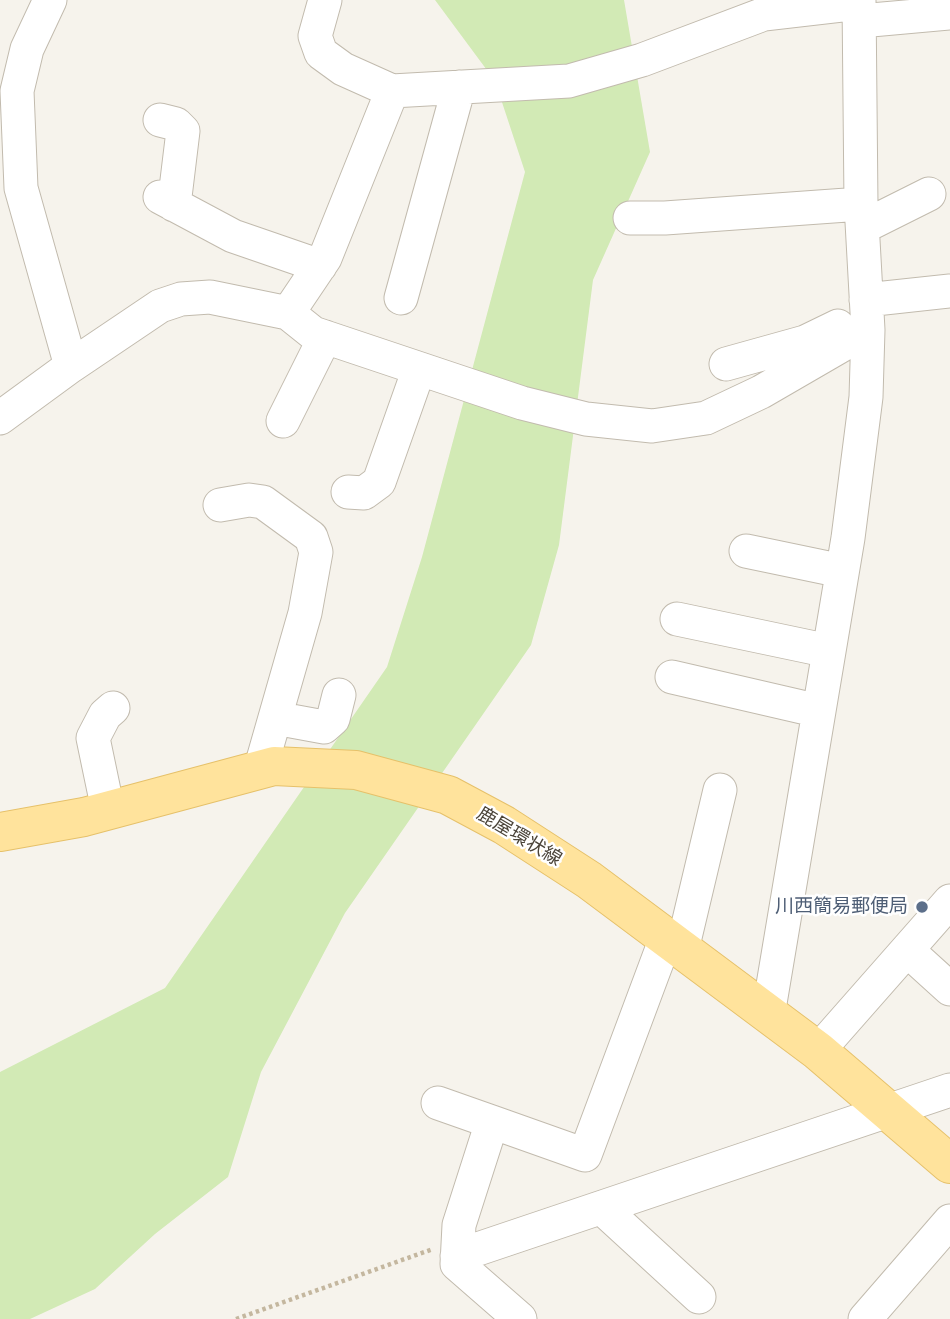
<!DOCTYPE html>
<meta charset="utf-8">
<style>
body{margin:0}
canvas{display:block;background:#f6f3ec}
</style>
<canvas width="950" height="1319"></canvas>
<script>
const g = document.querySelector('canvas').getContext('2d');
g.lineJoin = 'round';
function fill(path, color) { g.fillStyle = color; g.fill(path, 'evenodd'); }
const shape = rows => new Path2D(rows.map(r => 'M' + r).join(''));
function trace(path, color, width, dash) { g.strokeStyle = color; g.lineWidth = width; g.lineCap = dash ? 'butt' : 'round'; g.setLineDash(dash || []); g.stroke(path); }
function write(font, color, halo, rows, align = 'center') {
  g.font = font + ' Arial,"Noto Sans JP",sans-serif'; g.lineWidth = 5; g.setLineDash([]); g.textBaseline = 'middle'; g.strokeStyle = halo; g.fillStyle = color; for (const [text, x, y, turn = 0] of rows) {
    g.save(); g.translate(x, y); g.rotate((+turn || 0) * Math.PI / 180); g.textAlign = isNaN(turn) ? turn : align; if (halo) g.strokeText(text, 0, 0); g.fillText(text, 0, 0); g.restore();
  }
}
const green = shape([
 [435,0,624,0,650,152,593,280,559,545,531,645,345,913,261,1072,228,1177,155,1234,95,1289,30,1319,0,1319,0,1072,165,988,387,667,422,557,525,172,495,81]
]);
const path = shape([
 [236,1319,433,1249]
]);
const minor = shape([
 [325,0,315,36,321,53,343,69,392,91],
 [860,21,950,13],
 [160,120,176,124,183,131,174,205],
 [160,197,233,236,320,266],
 [630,218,665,218,861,204],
 [863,227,929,194],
 [401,298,459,87],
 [866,300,950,291],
 [288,313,325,258,392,91,569,81,642,60,764,14,859,3],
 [726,364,805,342,838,326],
 [71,366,160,306,181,299,210,297,288,313,313,333,522,403,586,419,652,426,706,418,761,392,868,330],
 [0,418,71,366,21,188,17,91,27,49,50,0],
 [283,421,325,337],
 [348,492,364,493,379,482,419,369],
 [220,505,249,500,263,502,311,537,316,552,305,613,260,770],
 [746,551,842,571],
 [677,619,829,651],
 [672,677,819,711],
 [275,718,324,727,333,719,339,695],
 [108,810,93,738,105,715,113,708],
 [682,950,720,790],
 [907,950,950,989],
 [768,1015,848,538,866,397,868,330,861,204,859,0],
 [818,1051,950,901],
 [438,1103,492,1122,459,1225,457,1264,520,1319],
 [492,1122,585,1155,666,938],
 [602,1208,699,1297],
 [457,1256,950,1090],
 [865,1319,950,1221]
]);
const major = shape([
 [0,832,84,817,274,766,356,770,448,795,504,825,589,880,818,1051,950,1164]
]);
const markers = [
 [922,907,7,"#5c6f8a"]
];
const streetNames = [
 ["鹿屋環状線",519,837,31]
];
const serviceNames = [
 ["川西簡易郵便局",908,907]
];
fill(green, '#d2eab5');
trace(minor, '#c2bbae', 35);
trace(major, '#e6c16a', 40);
trace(path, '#c4b79f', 4.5, [3.5, 3.5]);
trace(minor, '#fff', 33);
trace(major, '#ffe39c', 38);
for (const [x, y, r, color] of markers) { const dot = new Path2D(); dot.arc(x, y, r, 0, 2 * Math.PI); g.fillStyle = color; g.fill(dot); trace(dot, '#fff', 2.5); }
write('19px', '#4b4439', '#fff', streetNames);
write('19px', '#4e5e75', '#fff', serviceNames, 'right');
</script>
